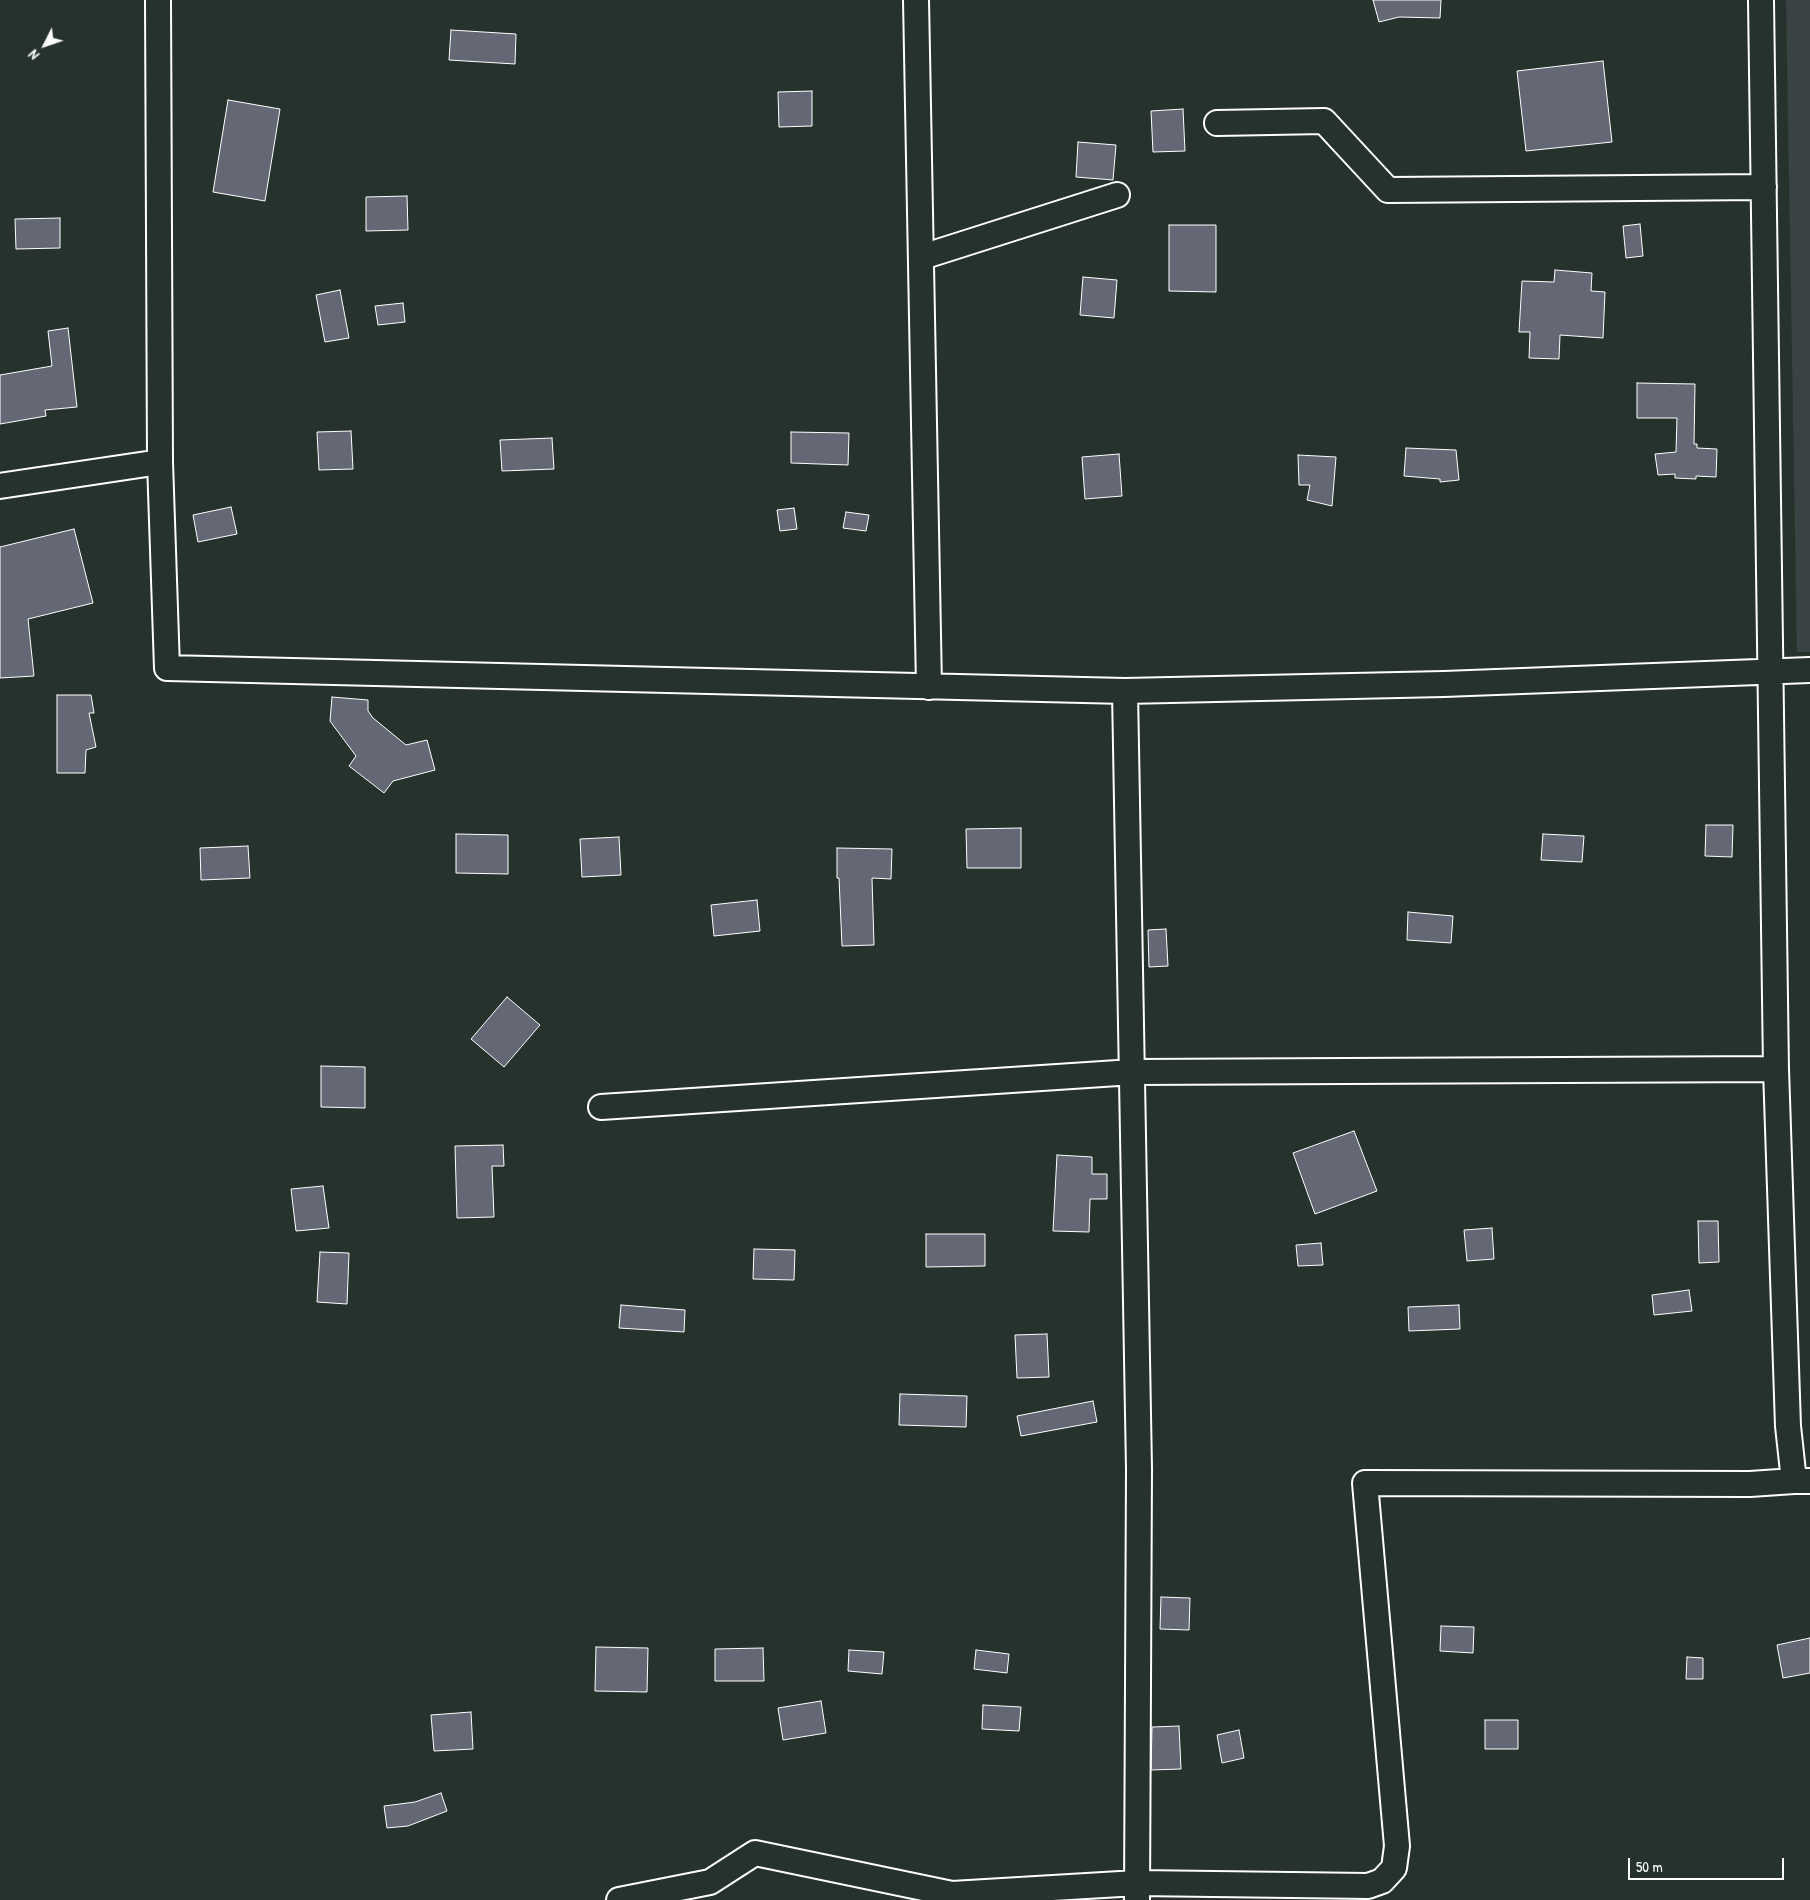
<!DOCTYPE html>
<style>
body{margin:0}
#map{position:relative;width:1810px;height:1900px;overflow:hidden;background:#26332d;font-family:"Patrick Hand",sans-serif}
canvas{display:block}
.north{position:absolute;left:20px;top:20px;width:50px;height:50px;-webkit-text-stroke:4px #26332d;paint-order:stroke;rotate:229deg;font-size:14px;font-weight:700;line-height:20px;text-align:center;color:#fff}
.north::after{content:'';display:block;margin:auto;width:18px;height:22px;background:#fff;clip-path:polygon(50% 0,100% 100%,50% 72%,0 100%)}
.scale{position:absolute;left:1628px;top:1858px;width:156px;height:22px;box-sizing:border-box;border:2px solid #fff;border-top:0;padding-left:6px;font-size:15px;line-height:18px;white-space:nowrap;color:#fff;-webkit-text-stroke:4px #26332d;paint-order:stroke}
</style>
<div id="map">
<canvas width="1810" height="1900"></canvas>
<div class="north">N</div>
<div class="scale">50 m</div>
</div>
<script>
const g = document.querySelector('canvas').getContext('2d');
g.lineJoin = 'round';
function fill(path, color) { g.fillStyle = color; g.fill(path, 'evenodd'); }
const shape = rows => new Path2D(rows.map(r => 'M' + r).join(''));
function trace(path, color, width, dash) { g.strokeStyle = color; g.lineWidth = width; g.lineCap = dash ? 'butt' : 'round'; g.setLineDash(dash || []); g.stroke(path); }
const built = shape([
 [1786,0,1810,0,1810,652,1797,652]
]);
const building = shape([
 [1373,0,1441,0,1440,18,1399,17,1379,22,1373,0],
 [451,30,516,34,515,64,449,60,451,30],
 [1603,61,1612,142,1526,151,1517,71,1603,61],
 [812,91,812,126,779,127,778,92,812,91],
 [228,100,280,109,265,201,213,192,228,100],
 [1183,109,1185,151,1153,152,1151,111,1183,109],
 [1078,142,1116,145,1113,180,1076,177,1078,142],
 [407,196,408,230,366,231,366,197,407,196],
 [60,218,60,248,16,249,15,219,60,218],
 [1640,224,1643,256,1626,258,1623,226,1640,224],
 [1169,225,1216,225,1216,292,1169,291,1169,225],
 [1555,270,1592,273,1591,291,1605,292,1603,338,1560,335,1559,359,1529,358,1530,332,1519,332,1522,281,1554,282,1555,270],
 [1083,277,1117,280,1114,318,1080,315,1083,277],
 [340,290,349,338,325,342,316,295,340,290],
 [403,303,405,322,378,325,375,306,403,303],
 [68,328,77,407,45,410,46,416,0,424,0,375,52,366,48,331,68,328],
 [1637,383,1695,384,1694,444,1697,444,1697,448,1717,449,1716,477,1696,476,1696,479,1675,478,1675,474,1658,475,1655,454,1676,452,1677,418,1637,418,1637,383],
 [351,431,353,469,319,470,317,432,351,431],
 [791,432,849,433,848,465,791,463,791,432],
 [552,438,554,469,502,471,500,440,552,438],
 [1406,448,1456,450,1459,480,1440,482,1440,479,1404,476,1406,448],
 [1119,454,1122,496,1085,499,1082,457,1119,454],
 [1298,455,1336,457,1332,506,1307,500,1310,485,1299,485,1298,455],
 [231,507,237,534,198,542,193,515,231,507],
 [794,508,797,529,780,531,777,510,794,508],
 [846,512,869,515,866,531,843,528,846,512],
 [74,529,93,603,28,619,34,676,0,678,0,547,74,529],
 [57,695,91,695,94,713,89,713,96,747,86,750,85,773,57,773,57,695],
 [332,697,368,700,368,711,373,718,406,745,427,740,435,770,393,781,384,793,349,766,356,756,330,721,332,697],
 [1706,825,1733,825,1732,857,1705,856,1706,825],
 [1021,828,1021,868,967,868,966,829,1021,828],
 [456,834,508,835,508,874,456,873,456,834],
 [1543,834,1584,836,1582,862,1541,860,1543,834],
 [619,837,621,875,582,877,580,839,619,837],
 [248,846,250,878,201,880,200,848,248,846],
 [837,848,892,849,891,879,872,878,874,945,842,946,839,878,837,878,837,848],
 [757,900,760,931,714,936,711,905,757,900],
 [1408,912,1453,916,1451,943,1407,940,1408,912],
 [1166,929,1168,966,1149,967,1148,930,1166,929],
 [507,997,540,1025,504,1067,471,1039,507,997],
 [321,1066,365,1067,365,1108,321,1107,321,1066],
 [1354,1131,1377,1191,1315,1214,1293,1153,1354,1131],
 [503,1145,504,1166,492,1166,494,1217,457,1218,455,1146,503,1145],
 [1057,1155,1092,1157,1092,1174,1107,1174,1107,1199,1090,1199,1089,1232,1053,1231,1057,1155],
 [323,1186,329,1228,296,1231,291,1189,323,1186],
 [1698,1221,1718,1221,1719,1262,1699,1263,1698,1221],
 [1492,1228,1494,1259,1467,1261,1464,1230,1492,1228],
 [926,1234,985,1234,985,1266,926,1267,926,1234],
 [1321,1243,1323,1265,1298,1266,1296,1245,1321,1243],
 [754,1249,795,1250,794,1280,753,1279,754,1249],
 [320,1252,349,1253,347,1304,317,1302,320,1252],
 [1689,1290,1692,1311,1654,1315,1652,1295,1689,1290],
 [621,1305,685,1310,684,1332,619,1328,621,1305],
 [1459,1305,1460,1329,1409,1331,1408,1307,1459,1305],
 [1047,1334,1049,1377,1017,1378,1015,1335,1047,1334],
 [900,1394,967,1396,966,1427,899,1425,900,1394],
 [1093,1401,1097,1422,1021,1436,1017,1416,1093,1401],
 [1161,1597,1190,1598,1189,1630,1160,1629,1161,1597],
 [1441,1626,1474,1627,1473,1653,1440,1651,1441,1626],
 [1810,1638,1810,1673,1783,1678,1777,1645,1810,1638],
 [596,1647,648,1648,647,1692,595,1691,596,1647],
 [763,1648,764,1681,715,1681,715,1649,763,1648],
 [849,1650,884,1652,882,1674,848,1671,849,1650],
 [976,1650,1009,1654,1007,1673,974,1669,976,1650],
 [1687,1657,1703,1658,1703,1679,1686,1679,1687,1657],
 [821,1701,826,1733,783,1740,778,1708,821,1701],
 [983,1705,1021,1707,1019,1731,982,1729,983,1705],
 [471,1712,473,1749,434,1751,431,1715,471,1712],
 [1485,1720,1518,1720,1518,1749,1485,1749,1485,1720],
 [1179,1726,1181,1769,1151,1770,1152,1727,1179,1726],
 [1239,1730,1244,1758,1222,1763,1217,1735,1239,1730],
 [441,1793,447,1811,408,1826,387,1828,384,1806,415,1802,441,1793]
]);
const minor = shape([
 [158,0,160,462,167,668,1125,691,1444,684,1810,670],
 [916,0,929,687],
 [1761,0,1776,1069,1788,1426,1794,1481,1810,1481],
 [1217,123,1324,121,1388,190,1764,187],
 [922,257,1117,195],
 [0,486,160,462],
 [1125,691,1139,1469,1137,1900],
 [601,1107,1133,1072,1776,1069],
 [619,1900,710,1882,755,1853,952,1894,1137,1883,1368,1886,1382,1881,1394,1868,1397,1846,1365,1483,1750,1484,1794,1481]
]);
fill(built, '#394343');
fill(building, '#646875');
trace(building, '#fff', 1);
trace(minor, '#fff', 28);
trace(minor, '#26332d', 24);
</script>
